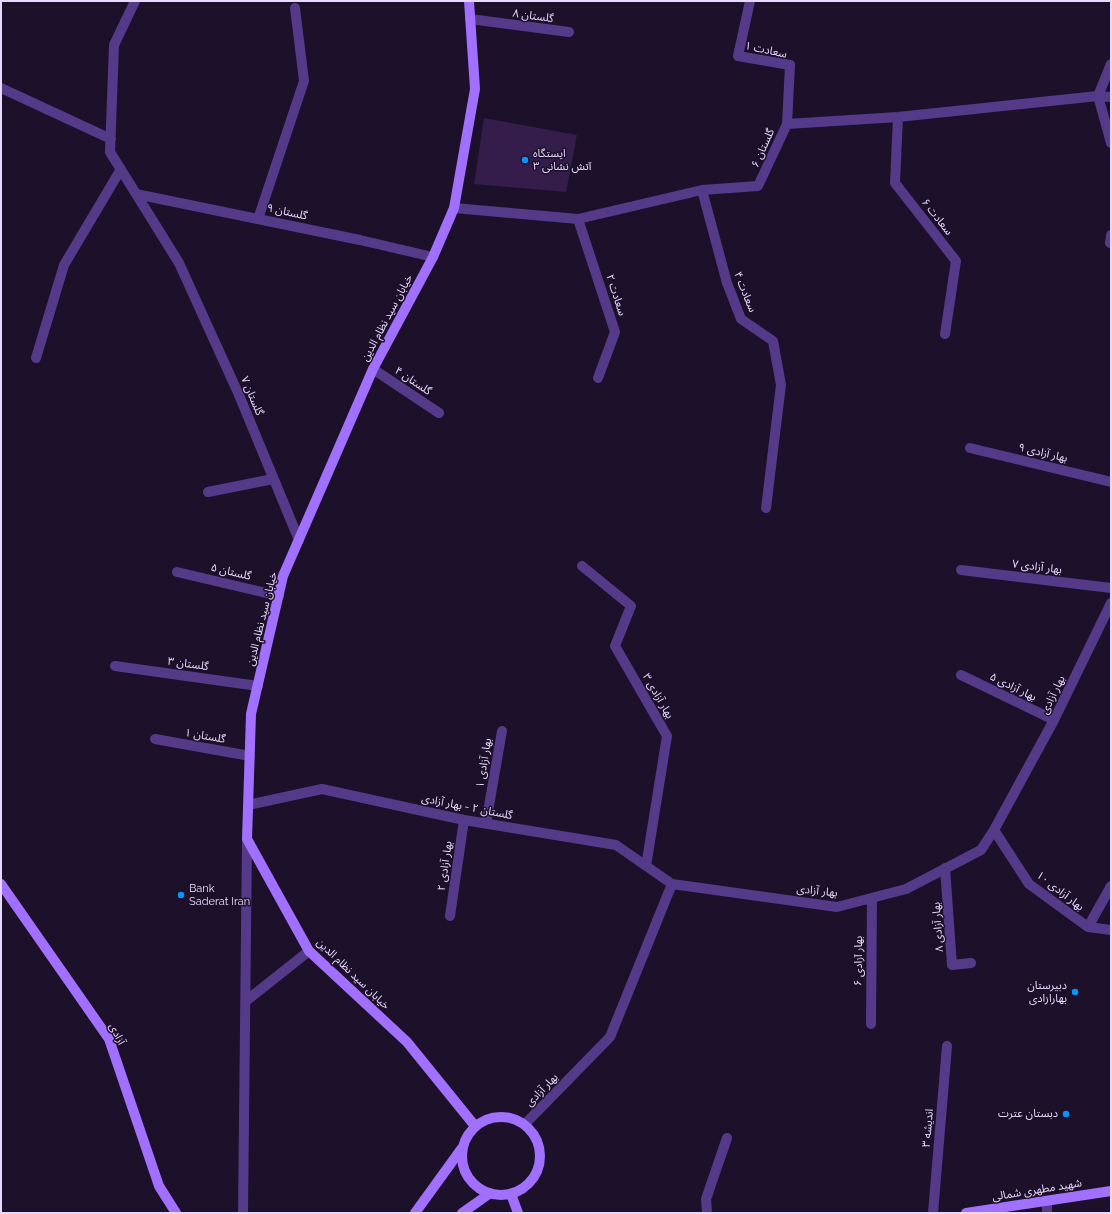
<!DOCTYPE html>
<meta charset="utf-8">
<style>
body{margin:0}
#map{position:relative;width:1112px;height:1214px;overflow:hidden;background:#1d102a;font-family:Raleway,sans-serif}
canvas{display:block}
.frame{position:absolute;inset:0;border:2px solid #e9d9ff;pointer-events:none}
</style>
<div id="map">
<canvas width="1112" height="1214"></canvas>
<div class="frame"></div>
</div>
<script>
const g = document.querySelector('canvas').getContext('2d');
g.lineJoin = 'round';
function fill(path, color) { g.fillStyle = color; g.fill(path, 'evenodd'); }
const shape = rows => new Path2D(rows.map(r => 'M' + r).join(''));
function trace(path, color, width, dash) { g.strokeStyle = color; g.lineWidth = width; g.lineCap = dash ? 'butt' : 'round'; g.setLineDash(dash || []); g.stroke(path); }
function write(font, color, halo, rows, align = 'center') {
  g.font = font + ' Raleway,"Noto Sans Arabic",sans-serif'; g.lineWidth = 3; g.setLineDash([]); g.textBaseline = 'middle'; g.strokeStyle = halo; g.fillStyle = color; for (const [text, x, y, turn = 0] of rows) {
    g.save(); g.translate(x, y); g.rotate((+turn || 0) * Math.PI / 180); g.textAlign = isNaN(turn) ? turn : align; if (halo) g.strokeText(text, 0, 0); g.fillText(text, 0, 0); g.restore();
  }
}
const building = shape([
 [484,118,577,135,566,192,474,184]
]);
const minor = shape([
 [135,1,114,45,110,152,179,263,239,395,299,540],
 [750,1,738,56,790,65,787,124],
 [470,19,569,32],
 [1,88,111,139],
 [1098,96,1111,143],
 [1098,96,1111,64],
 [898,117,895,183,956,261,945,334],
 [702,190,727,283,741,319,773,341,781,385,766,508],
 [136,194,360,240,433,257],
 [454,208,578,219,702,190,758,186,787,124,898,117,1098,96,1111,97],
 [258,219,304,81,295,8],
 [578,219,615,332,598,378],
 [1110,243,1111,235],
 [36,358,64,265,121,169],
 [373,369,439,413],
 [970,448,1111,482],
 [208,492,273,479],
 [582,566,631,606,615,646,667,736,646,866],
 [961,570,1111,588],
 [177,572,279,596],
 [115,666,258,686],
 [961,675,1054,720],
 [155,739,250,756],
 [248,805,322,789,464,820,616,845,672,884],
 [486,823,502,731],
 [994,830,1029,884,1088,927,1111,930],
 [945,868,952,965,971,963],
 [450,916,464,820],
 [1088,927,1111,886],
 [246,1001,309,951],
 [871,1024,872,898],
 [525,1124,610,1037,672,884,837,907,906,889,981,850,994,830,1054,720,1111,603],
 [243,1213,247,839],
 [707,1213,706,1199,727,1138],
 [933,1213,947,1046],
 [1047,1213,1047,1201]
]);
const secondary = shape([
 [469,1,475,89,454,208,433,257,373,369,283,576,251,714,247,839,309,951,407,1042,475,1126],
 [1,884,109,1039,159,1186,176,1213],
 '462 1156a39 39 0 1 1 78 0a39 39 0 1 1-78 0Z',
 [511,1194,518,1213],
 [415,1213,462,1148],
 [462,1213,489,1194],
 [966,1213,1111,1191]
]);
const markers = [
 [525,160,4,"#0597ff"],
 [181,895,4,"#0597ff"],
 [1075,992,4,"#0597ff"],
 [1066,1114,4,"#0597ff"]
];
const streetNames = [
 ["گلستان ۸",533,16,8],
 ["سعادت ۱",766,50,12],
 ["گلستان ۶",763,148,-66],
 ["گلستان ۹",287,212,12],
 ["سعادت ۶",937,217,52],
 ["سعادت ۴",745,292,68],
 ["سعادت ۲",616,295,72],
 ["خیابان سید نظام الدین",387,318,-62],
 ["گلستان ۴",413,381,34],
 ["گلستان ۷",252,396,67],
 ["بهار آزادی ۹",1043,453,13],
 ["بهار آزادی ۷",1037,567,7],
 ["گلستان ۵",231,572,13],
 ["خیابان سید نظام الدین",262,619,-76],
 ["گلستان ۳",188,664,8],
 ["بهار آزادی ۵",1013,687,26],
 ["بهار آزادی",1053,695,-64],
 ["بهار آزادی ۳",658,696,60],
 ["گلستان ۱",205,736,10],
 ["بهار آزادی ۱",484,763,-81],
 ["گلستان ۲ - بهار آزادی",467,807,11],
 ["بهار آزادی ۲",445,866,-82],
 ["بهار آزادی",817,891,6],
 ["بهار آزادی ۱۰",1060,891,38],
 ["بهار آزادی ۸",938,927,-94],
 ["بهار آزادی ۶",859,961,-90],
 ["خیابان سید نظام الدین",353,974,44],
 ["آزادی",117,1034,63],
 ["بهار آزادی",542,1090,-46],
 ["اندیشه ۳",928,1128,-85],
 ["شهید مطهری شمالی",1037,1190,-9]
];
const poiNames = [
 ["ایستگاه",533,154],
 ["آتش نشانی ۳",533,167],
 ["Bank",189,889],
 ["Saderat Iran",189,902],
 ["دبیرستان",1067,986,"right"],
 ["بهارازادی",1067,999,"right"],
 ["دبستان عترت",1058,1114,"right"]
];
fill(building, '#341c4b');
trace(minor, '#563a8a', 10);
trace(secondary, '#a170ff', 10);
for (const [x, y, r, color] of markers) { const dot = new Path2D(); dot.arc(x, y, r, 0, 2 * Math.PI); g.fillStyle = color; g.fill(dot); trace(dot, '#1d102a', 1.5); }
write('11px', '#e9d9ff', '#1d102a', streetNames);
write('11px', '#e9d9ff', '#1d102a', poiNames, 'left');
</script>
